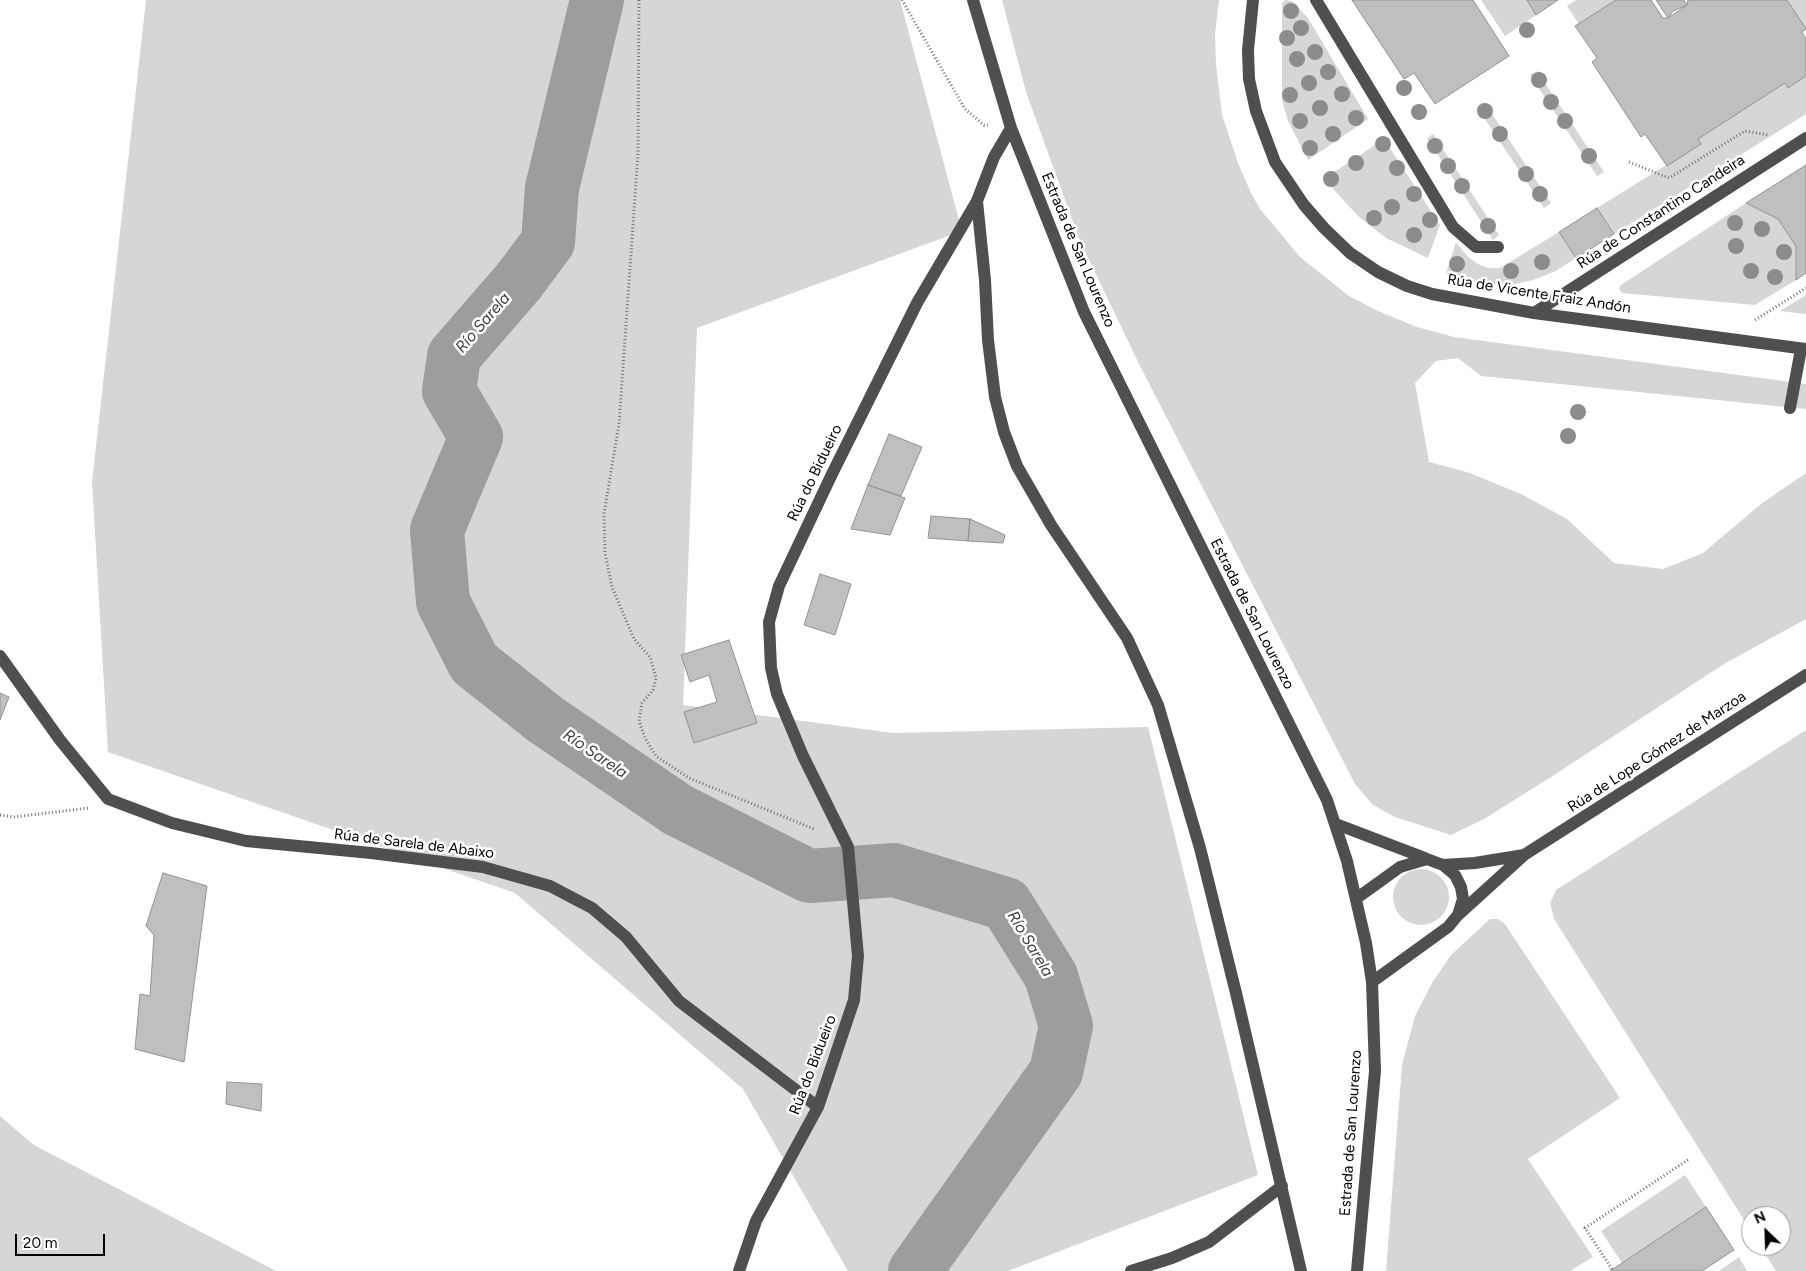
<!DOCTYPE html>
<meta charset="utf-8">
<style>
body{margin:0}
#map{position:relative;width:1806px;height:1271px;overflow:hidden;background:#fff;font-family:Figtree,sans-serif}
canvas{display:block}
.north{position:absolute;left:1741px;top:1206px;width:50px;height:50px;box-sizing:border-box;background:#fff;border:1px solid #999;border-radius:50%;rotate:336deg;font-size:14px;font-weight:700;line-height:20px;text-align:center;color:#000}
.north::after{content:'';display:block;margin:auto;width:18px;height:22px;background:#000;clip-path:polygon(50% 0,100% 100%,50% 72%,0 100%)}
.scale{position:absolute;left:15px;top:1234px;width:90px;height:22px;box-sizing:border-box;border:2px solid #000;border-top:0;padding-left:6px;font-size:15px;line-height:18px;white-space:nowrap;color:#000;-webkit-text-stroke:4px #fff;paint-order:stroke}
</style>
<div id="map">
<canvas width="1806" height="1271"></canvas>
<div class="north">N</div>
<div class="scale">20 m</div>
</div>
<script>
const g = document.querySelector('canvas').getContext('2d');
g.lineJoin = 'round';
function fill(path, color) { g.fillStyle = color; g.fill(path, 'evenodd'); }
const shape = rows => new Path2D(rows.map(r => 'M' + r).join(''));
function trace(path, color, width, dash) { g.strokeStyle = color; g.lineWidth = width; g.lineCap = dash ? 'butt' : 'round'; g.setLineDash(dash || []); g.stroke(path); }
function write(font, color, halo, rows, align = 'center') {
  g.font = font + ' Figtree,sans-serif'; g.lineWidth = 5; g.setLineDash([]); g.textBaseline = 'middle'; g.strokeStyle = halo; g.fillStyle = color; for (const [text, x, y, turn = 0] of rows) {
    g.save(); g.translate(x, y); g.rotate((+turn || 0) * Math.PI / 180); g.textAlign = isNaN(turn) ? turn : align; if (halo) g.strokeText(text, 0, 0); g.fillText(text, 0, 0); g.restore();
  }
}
const green = shape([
 [146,0,900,0,962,231,697,328,683,705,893,733,1148,727,1258,1175,1008,1271,848,1271,743,1089,515,893,108,752,92,482],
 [1002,0,1219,0,1215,34,1216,64,1222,115,1238,163,1251,193,1260,209,1300,257,1349,296,1378,311,1417,327,1454,337,1806,384,1806,409,1481,376,1458,358,1436,361,1415,383,1429,462,1470,473,1523,495,1567,519,1614,563,1663,569,1703,553,1761,504,1806,473,1806,619,1724,664,1551,777,1484,819,1451,835,1395,817,1373,805,1355,784,1139,364,1080,241,1026,92],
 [1285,0,1292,1,1308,18,1368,119,1308,160,1288,121,1282,100,1282,4],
 [1481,0,1527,0,1536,15,1505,36],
 [1576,0,1616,0,1579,24,1567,6],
 [1787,0,1806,0,1806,29],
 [1537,71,1604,172,1597,176,1530,75],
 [1806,76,1806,114,1614,234,1597,208,1700,144,1698,139,1785,83],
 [1484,102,1551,203,1544,208,1477,107],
 [1433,134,1499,235,1493,240,1427,138],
 [1384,139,1440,225,1428,258,1386,238,1359,217,1324,179],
 [1746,203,1778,219,1796,246,1796,280,1755,305,1622,293,1619,289,1621,285],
 [1559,232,1576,258,1556,271,1533,280,1511,285,1482,284,1446,273,1456,242,1467,256,1478,264,1488,268,1500,268],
 [1806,295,1806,314,1780,311],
 [1806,730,1806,1271,1776,1271,1760,1246,1781,1246,1781,1216,1751,1216,1751,1231,1554,919,1550,903,1556,890],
 '1393 897a28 28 0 1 1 56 0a28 28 0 1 1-56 0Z',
 [1490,919,1498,919,1505,924,1620,1098,1528,1159,1593,1257,1570,1271,1386,1271,1402,1065,1415,1016,1432,983,1451,955],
 [0,1116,34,1145,276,1271,0,1271],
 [1685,1175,1706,1207,1622,1263,1601,1231],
 [1739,1257,1747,1271,1719,1271]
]);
const river = shape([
 [597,0,552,188,548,242,519,281,454,356,449,391,476,437,437,530,443,602,474,663,546,720,678,810,809,876,894,870,1006,904,1051,976,1066,1026,1056,1072,915,1271]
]);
const building = shape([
 [1352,0,1473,0,1509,56,1435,104,1414,73,1404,79,1352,0],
 [1527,0,1558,0,1536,15,1527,0],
 [1616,0,1651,0,1663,18,1668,18,1673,11,1687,5,1688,0,1787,0,1806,29,1802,32,1806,39,1806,76,1788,88,1785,83,1698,139,1701,144,1667,166,1645,134,1641,137,1592,62,1597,58,1575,26,1616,0],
 [1656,0,1684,0,1687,5,1668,18,1656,0],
 [1806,165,1806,273,1796,280,1796,246,1778,219,1746,203,1806,165],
 [1597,208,1614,234,1576,258,1559,232,1597,208],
 [889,434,922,447,901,496,868,485,889,434],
 [868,485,905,498,890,535,851,529,868,485],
 [931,516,970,519,968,541,928,538,931,516],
 [970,519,1005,535,1003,543,968,541,970,519],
 [820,574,851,584,835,635,804,625,820,574],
 [729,640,757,723,694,743,684,712,717,702,709,675,690,682,681,655,729,640],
 [0,693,9,697,0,720,0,693],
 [163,873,207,886,184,1062,135,1049,140,994,150,996,154,935,146,926,163,873],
 [227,1082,262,1084,261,1111,226,1104,227,1082],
 [1706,1207,1734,1250,1702,1271,1610,1271,1706,1207]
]);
const path = shape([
 [639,0,638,154,619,424,604,514,605,553,612,587,634,639,650,657,656,678,653,690,642,703,639,721,645,738,656,756,689,778,814,829],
 [902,0,965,109,984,125,988,125],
 [1629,162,1669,178,1745,131,1769,135],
 [1755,320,1806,288],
 [0,815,13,817,89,808],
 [1612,1269,1585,1228,1689,1159]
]);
const minor = shape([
 [973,0,1011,128,1084,312,1327,800,1347,861,1366,943,1372,982,1375,1071,1357,1271],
 [1253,0,1248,50,1249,79,1256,111,1275,162,1304,205,1324,228,1350,253,1378,272,1407,286,1432,294,1534,313,1806,349],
 [1316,0,1453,227,1476,247,1498,247],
 [977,201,985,280,988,340,995,397,1004,432,1017,466,1051,525,1127,638,1158,705,1200,848,1236,993,1301,1271],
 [1534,313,1806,138],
 [1790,408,1801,349],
 [0,656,60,740,108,799,172,823,246,841,371,853,483,867,550,886,592,908,626,937,679,1001,818,1107],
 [1336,824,1425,858],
 [1443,865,1475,863,1524,855],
 [1357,898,1400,867,1427,859,1443,865,1455,875,1461,887,1463,899,1458,915,1448,927,1372,982],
 [1458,915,1524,855,1806,675],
 [739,1271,756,1221,818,1107,854,1000,858,956,848,847,803,756,777,694,771,668,769,622,779,586,832,474,917,303,977,201,994,157,1011,128],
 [1131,1271,1172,1258,1209,1242,1282,1186]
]);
const trees = [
 [1291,11],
 [1301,28],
 [1527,30],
 [1287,38],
 [1315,52],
 [1297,59],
 [1328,72],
 [1539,80],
 [1309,83],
 [1404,88],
 [1342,94],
 [1290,95],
 [1551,102],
 [1320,108],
 [1485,111],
 [1419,112],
 [1356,118],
 [1300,121],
 [1565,121],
 [1333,134],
 [1500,134],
 [1383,144],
 [1435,146],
 [1310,148],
 [1589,156],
 [1356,163],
 [1448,166],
 [1397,168],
 [1526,174],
 [1331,179],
 [1462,186],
 [1414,194],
 [1540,194],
 [1392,207],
 [1374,218],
 [1430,220],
 [1735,223],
 [1488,226],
 [1762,229],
 [1414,235],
 [1736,246],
 [1784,252],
 [1542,262],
 [1457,264],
 [1511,271],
 [1751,271],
 [1775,277],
 [1578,412],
 [1568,436]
];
const streetNames = [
 ["Rúa de Constantino Candeira",1661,212,-33],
 ["Estrada de San Lourenzo",1078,250,67],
 ["Rúa de Vicente Fraiz Andón",1539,294,9],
 ["Rúa do Bidueiro",815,473,-64],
 ["Estrada de San Lourenzo",1252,614,63],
 ["Rúa de Lope Gómez de Marzoa",1657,752,-33],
 ["Rúa de Sarela de Abaixo",414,844,7],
 ["Rúa do Bidueiro",813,1065,-69],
 ["Estrada de San Lourenzo",1351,1133,-86]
];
const waterNames = [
 ["Río Sarela",483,323,-49],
 ["Río Sarela",595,754,34],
 ["Río Sarela",1030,944,59]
];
fill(green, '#d6d6d6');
trace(river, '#9d9d9d', 54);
fill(building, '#bfbfbf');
trace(building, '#939393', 1);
trace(path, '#717171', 3, [1, 2.5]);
trace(minor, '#4f4f4f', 12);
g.fillStyle = '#8c8c8c';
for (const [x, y] of trees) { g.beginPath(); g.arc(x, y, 8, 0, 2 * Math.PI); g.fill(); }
write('15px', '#000', '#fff', streetNames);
write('italic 16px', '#3e3e3e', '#fff', waterNames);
</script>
